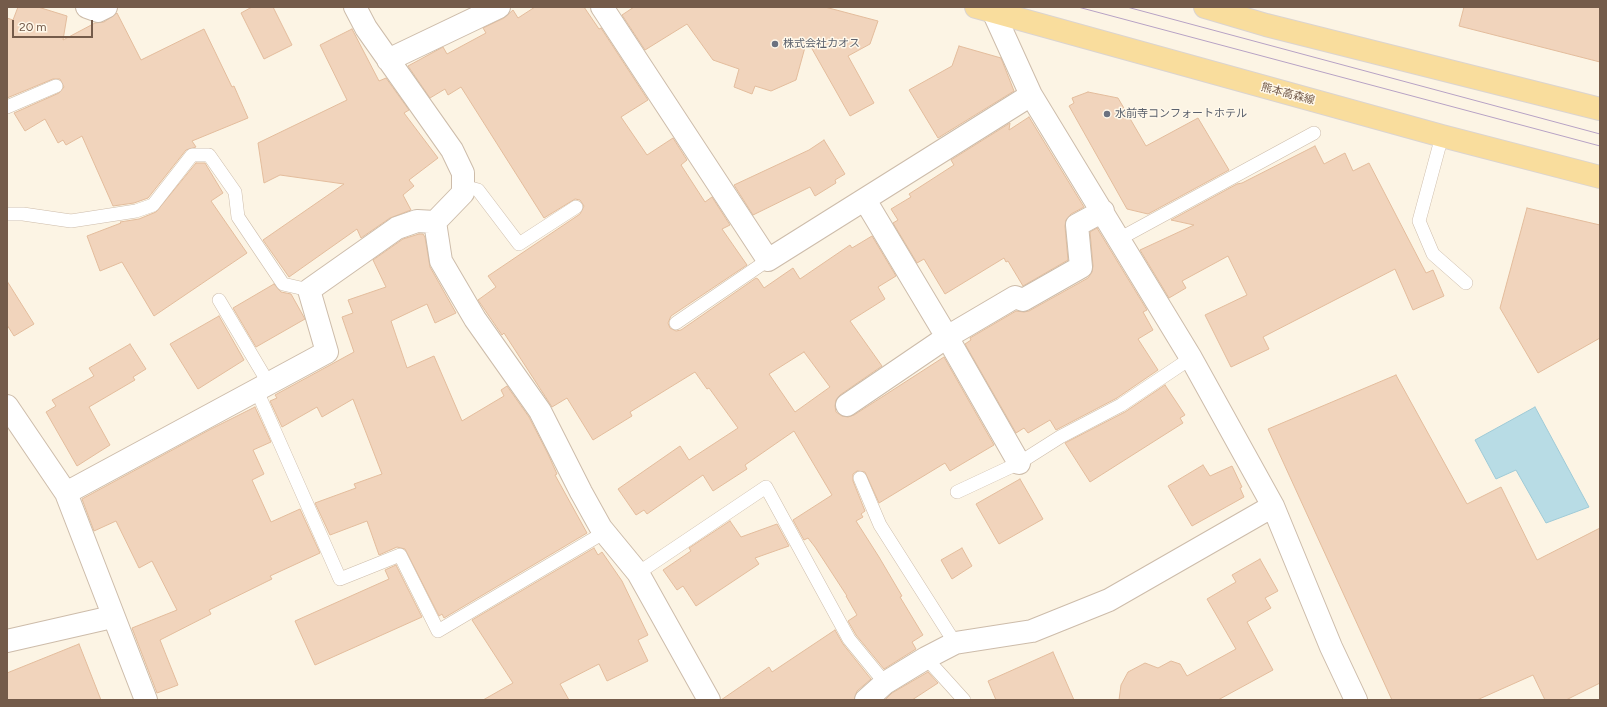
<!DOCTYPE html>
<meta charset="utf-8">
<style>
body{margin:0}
#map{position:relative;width:1607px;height:707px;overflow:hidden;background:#fcf4e4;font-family:Figtree,sans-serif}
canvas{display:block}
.frame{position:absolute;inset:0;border:8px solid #745b4a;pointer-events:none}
.scale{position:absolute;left:12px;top:20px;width:81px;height:18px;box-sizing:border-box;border:2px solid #745b4a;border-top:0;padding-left:5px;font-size:12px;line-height:14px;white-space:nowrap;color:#745b4a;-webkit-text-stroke:3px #fff8ea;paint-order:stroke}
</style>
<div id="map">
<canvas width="1607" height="707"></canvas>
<div class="frame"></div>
<div class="scale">20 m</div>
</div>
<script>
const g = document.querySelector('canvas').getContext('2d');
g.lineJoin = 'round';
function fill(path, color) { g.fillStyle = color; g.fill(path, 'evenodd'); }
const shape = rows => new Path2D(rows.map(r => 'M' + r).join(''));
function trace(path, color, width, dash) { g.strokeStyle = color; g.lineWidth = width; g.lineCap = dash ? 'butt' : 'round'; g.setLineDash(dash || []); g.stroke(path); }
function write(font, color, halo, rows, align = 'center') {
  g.font = font + ' Figtree,"Noto Sans JP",sans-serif'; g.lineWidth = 3; g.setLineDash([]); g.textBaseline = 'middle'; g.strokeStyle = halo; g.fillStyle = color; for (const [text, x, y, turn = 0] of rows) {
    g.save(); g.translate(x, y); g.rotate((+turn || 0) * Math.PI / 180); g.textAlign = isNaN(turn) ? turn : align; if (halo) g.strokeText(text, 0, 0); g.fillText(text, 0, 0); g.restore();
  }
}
const water = shape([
 [1535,407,1589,507,1546,523,1516,470,1496,479,1475,440,1535,407]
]);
const building = shape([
 [18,7,38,7,67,16,63,40,95,23,104,22,117,13,141,60,204,29,232,87,234,86,248,118,192,141,196,147,186,150,148,198,134,203,113,206,82,136,66,145,63,140,58,143,45,119,25,131,14,113,59,93,64,87,60,79,53,79,7,98,7,18,13,20,18,7],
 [252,7,273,7,292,45,264,59,241,13,252,7],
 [535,7,584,7,599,29,601,28,648,100,621,117,647,155,673,138,687,160,681,165,705,202,712,197,730,225,722,229,747,265,671,316,668,323,670,328,676,331,681,330,756,278,758,279,764,288,793,268,800,279,850,245,852,248,872,236,896,276,878,287,885,299,850,321,882,366,840,395,836,400,835,406,836,412,842,416,848,417,854,415,944,357,994,445,950,471,945,463,879,503,865,472,857,471,853,474,853,481,865,511,861,514,863,517,856,521,879,557,902,596,900,597,923,635,912,642,916,649,884,669,856,635,848,621,857,615,846,596,847,596,815,547,808,538,804,540,793,520,832,495,794,431,745,465,747,469,713,491,703,475,647,514,644,510,636,515,618,489,680,446,689,460,738,428,709,388,707,389,695,372,630,412,632,416,593,440,567,398,552,407,504,333,502,335,478,300,496,287,488,276,580,214,584,206,580,200,575,199,544,218,461,87,448,95,445,89,430,98,408,66,443,47,447,54,486,33,483,28,504,18,513,10,518,18,535,7],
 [804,352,830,387,795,412,769,374,804,352],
 [634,7,825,7,878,21,870,44,848,56,874,103,850,116,807,40,796,80,771,91,755,86,752,94,734,87,739,69,713,60,687,24,645,50,622,15,634,7],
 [1464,7,1600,7,1600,62,1459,26,1464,7],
 [352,29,379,81,386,78,409,110,404,113,438,158,409,180,414,186,403,195,411,210,390,218,361,238,357,229,289,277,263,240,344,184,280,175,264,183,258,143,347,100,320,45,352,29],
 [959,46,1001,58,1014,91,938,138,909,90,952,66,959,46],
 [1088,92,1118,98,1146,146,1198,118,1229,170,1148,214,1127,209,1069,106,1074,103,1072,98,1088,92],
 [1029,117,1084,207,1071,214,1066,220,1065,226,1068,260,1023,286,1008,261,1006,262,1004,258,945,294,924,259,917,263,893,223,898,220,891,209,911,197,909,194,954,165,951,160,1010,123,1009,130,1029,117],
 [824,140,845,174,835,180,836,183,815,196,810,187,753,215,734,185,809,150,824,140],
 [1315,146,1324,164,1345,153,1353,171,1369,163,1426,273,1433,270,1444,296,1413,310,1395,269,1263,337,1269,349,1231,367,1205,315,1247,295,1228,256,1182,281,1186,288,1169,298,1140,250,1194,225,1171,220,1237,184,1242,183,1315,146],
 [196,163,205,163,223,193,211,201,247,253,154,316,122,262,100,271,87,236,121,223,120,222,139,219,156,212,196,163],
 [1527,208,1600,225,1600,338,1538,373,1500,308,1527,208],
 [1097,228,1147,310,1143,312,1153,330,1138,339,1158,370,1117,398,1056,430,1050,420,1028,433,1024,428,1016,433,965,344,971,340,970,338,1016,311,1024,312,1029,311,1088,278,1092,272,1093,266,1090,232,1097,228],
 [419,234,423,234,425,237,430,267,456,313,435,323,427,304,391,321,407,368,434,356,462,421,504,396,501,390,507,386,529,417,548,454,557,474,555,475,587,533,444,618,442,614,439,616,405,549,397,547,379,555,367,521,330,535,315,503,356,488,354,484,382,474,353,399,322,417,317,407,282,427,270,401,277,398,275,395,354,352,342,317,353,313,348,300,386,287,373,260,403,239,419,234],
 [7,281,34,324,14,336,7,325,7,281],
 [274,284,281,292,291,294,305,319,256,347,233,308,274,284],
 [219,316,244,360,198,389,170,344,219,316],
 [130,344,146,369,133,377,135,380,89,407,110,445,77,466,46,412,56,406,52,400,94,376,89,368,130,344],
 [1396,375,1467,504,1501,487,1537,560,1600,528,1600,683,1566,700,1545,700,1533,675,1477,700,1392,700,1268,429,1396,375],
 [1165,385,1185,415,1180,418,1183,423,1090,482,1065,443,1125,412,1165,385],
 [255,407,271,442,253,450,264,474,252,480,271,522,300,509,320,553,270,576,272,579,209,610,211,614,160,640,178,685,157,693,132,628,177,610,152,561,139,568,116,521,94,531,82,499,211,429,255,407],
 [1203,465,1210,476,1232,466,1242,487,1240,488,1244,497,1192,526,1168,486,1203,465],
 [1020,479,1043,519,999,544,976,504,1020,479],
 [730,521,741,537,777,524,789,546,755,558,759,564,696,606,683,586,677,590,663,570,691,551,689,548,730,521],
 [594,548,598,555,602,552,622,581,648,635,638,640,648,661,607,681,599,664,560,684,569,700,483,700,513,683,472,620,594,548],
 [962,548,972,566,952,579,941,560,962,548],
 [1260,559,1278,591,1265,598,1271,608,1247,622,1273,670,1218,700,1119,700,1121,685,1128,672,1145,663,1158,668,1171,661,1180,664,1187,676,1236,649,1207,599,1236,582,1232,575,1260,559],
 [396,565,422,617,315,665,295,621,389,579,385,570,396,565],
 [835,630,843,644,871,679,857,691,854,700,721,700,769,667,772,672,835,630],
 [79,644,101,700,7,700,7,673,79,644],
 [1053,652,1074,700,996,700,988,681,1053,652],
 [928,672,938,683,912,700,885,700,892,693,928,672]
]);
const service = shape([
 [7,107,56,86],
 [1442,136,1419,221,1433,254,1466,283],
 [463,186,478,190,519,244,576,207],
 [7,214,23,214,71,221,136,211,153,205,192,155,209,155,235,192,238,217,283,284,309,290],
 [1119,239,1314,133],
 [219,300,269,384],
 [676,323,768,260],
 [257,391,340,579,400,555,438,631,605,532],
 [860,478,880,525,955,643],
 [957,492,1019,463,1060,437,1121,405,1191,358],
 [638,573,766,487,849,639,885,683],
 [926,658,964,700]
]);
const minor = shape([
 [87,7,98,11,106,7],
 [355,7,366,28,452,150,463,173,463,193,435,222,441,261,475,319,540,411,581,492,601,528,638,573,709,700],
 [602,7,768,260,1031,95],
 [991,7,1031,95,1191,358,1273,506,1331,647,1356,700],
 [388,60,499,7],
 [865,200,947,337,1019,463],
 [847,405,947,337,1015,297,1023,300,1081,267,1077,225,1103,211],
 [7,406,66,493,146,700],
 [66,493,327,352,309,290,397,228,417,221,435,222],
 [7,641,112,617],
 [866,700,885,683,926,658,955,643,1032,631,1109,600,1273,506]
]);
const primary = shape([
 [976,7,1442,136,1600,177],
 [1205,7,1266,25,1600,109]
]);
const tram = shape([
 [1078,7,1600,146],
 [1127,7,1600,134]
]);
const markers = [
 [775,44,4,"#6b7280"],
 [1107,114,4,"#6b7280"]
];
const worshipNames = [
 ["株式会社カオス",783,44],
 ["水前寺コンフォートホテル",1115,114]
];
const streetNames = [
 ["熊本高森線",1288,94,15]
];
fill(water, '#b8dce5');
trace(water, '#9fcad6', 1);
fill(building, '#f1d4bc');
trace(building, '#e3bc9c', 1);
trace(service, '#cdbcaa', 14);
trace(minor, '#cdbcaa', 24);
trace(primary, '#dbd4d0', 24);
trace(service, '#fff', 13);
trace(minor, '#fff', 22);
trace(primary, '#f9dd9d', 22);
trace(tram, '#b7a2c5', 1);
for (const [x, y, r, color] of markers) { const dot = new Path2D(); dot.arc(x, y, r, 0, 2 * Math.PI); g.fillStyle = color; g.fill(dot); trace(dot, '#fff8ea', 1.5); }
write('11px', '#5b616d', '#fff8ea', worshipNames, 'left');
write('11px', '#745b4a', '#fff8ea', streetNames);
</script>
